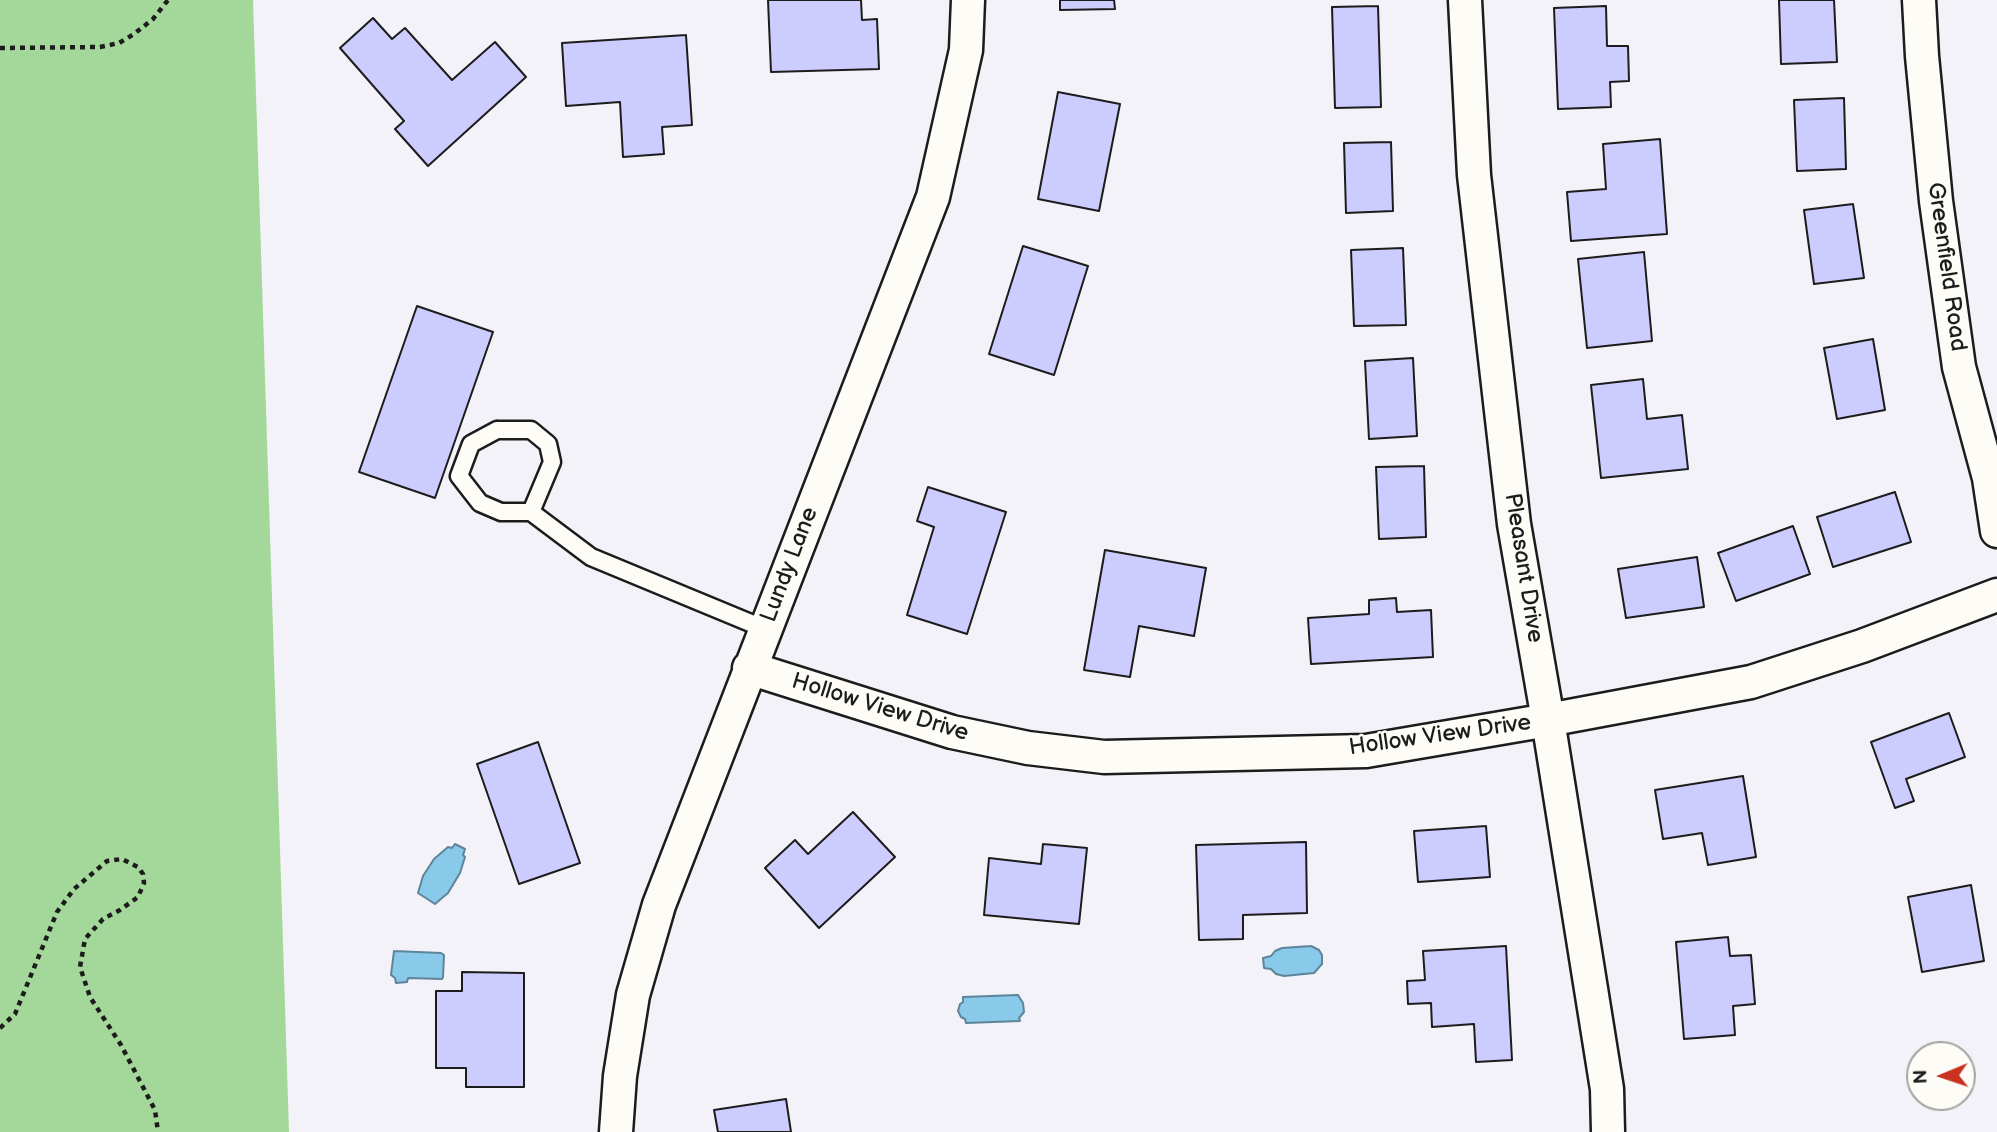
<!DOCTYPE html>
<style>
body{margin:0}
#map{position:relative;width:1997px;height:1132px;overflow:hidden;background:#f3f2f9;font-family:"Balsamiq Sans",sans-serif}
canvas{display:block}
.north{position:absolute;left:1906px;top:1041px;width:70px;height:70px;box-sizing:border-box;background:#fdfcf7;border:2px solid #a3a29f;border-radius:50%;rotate:268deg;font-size:19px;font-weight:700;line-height:28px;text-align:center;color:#1c1c1c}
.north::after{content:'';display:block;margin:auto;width:24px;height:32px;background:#c8321e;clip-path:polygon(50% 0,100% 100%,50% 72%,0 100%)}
</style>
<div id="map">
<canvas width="1997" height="1132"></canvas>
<div class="north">N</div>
</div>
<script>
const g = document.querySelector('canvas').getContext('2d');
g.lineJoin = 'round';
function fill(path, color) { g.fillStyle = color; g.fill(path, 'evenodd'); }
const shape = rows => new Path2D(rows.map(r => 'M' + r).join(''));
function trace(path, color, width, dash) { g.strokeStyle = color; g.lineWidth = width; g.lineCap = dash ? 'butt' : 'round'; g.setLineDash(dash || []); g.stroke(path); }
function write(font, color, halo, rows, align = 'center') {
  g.font = font + ' "Balsamiq Sans",sans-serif'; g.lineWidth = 5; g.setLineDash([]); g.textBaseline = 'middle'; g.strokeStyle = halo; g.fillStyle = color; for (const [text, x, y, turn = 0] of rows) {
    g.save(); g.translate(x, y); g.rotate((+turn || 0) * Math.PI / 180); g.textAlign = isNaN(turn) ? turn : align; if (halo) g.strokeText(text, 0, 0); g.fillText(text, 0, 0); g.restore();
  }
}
const green = shape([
 [0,0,253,0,289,1132,0,1132]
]);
const water = shape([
 [455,844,465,849,463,855,465,857,460,873,448,893,435,904,418,893,423,876,434,859,448,847,452,848,455,844],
 [1311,946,1319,950,1322,955,1322,964,1314,973,1284,976,1276,974,1271,969,1264,968,1263,958,1271,956,1275,951,1282,948,1311,946],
 [394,951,441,953,444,955,443,977,442,979,408,978,407,982,396,983,395,978,391,975,394,951],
 [1018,995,1023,1003,1024,1012,1019,1018,1020,1021,966,1023,965,1019,961,1017,958,1011,960,1004,963,1002,963,997,1018,995]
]);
const building = shape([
 [768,0,861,0,862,20,877,19,879,69,771,72,768,0],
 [1060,0,1114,0,1115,9,1060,10,1060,0],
 [1779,0,1834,0,1837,62,1781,64,1779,0],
 [1378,6,1381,107,1335,108,1332,7,1378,6],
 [1606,6,1607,46,1628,46,1629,81,1610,82,1611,107,1558,109,1554,8,1606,6],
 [373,18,392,39,405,28,452,80,495,42,526,77,428,166,395,129,404,121,340,48,373,18],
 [686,35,692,125,662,127,664,154,623,157,620,102,566,106,562,43,686,35],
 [1058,92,1120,104,1099,211,1038,199,1058,92],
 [1844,98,1846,169,1797,171,1794,100,1844,98],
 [1660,139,1667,234,1571,241,1567,192,1606,189,1603,144,1660,139],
 [1391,142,1393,211,1346,213,1344,143,1391,142],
 [1853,204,1864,278,1814,284,1804,210,1853,204],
 [1023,246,1088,266,1054,375,989,354,1023,246],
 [1403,248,1406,325,1354,326,1351,250,1403,248],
 [1644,252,1652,341,1587,348,1578,259,1644,252],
 [417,306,493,332,435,498,359,472,417,306],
 [1873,339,1885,410,1837,419,1824,348,1873,339],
 [1413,358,1417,436,1369,439,1365,361,1413,358],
 [1643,379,1647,419,1682,415,1688,469,1601,478,1591,385,1643,379],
 [1424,466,1426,537,1379,539,1376,467,1424,466],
 [928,487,1006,512,967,634,907,615,934,527,917,521,928,487],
 [1895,492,1911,542,1833,567,1817,517,1895,492],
 [1793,526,1810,574,1736,601,1718,553,1793,526],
 [1105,550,1206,568,1194,636,1139,626,1130,677,1084,670,1105,550],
 [1697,557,1704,607,1626,618,1618,569,1697,557],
 [1396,598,1397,612,1431,610,1433,657,1311,664,1308,618,1369,614,1369,600,1396,598],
 [1949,713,1965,757,1906,779,1914,801,1895,808,1871,742,1949,713],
 [538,742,580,863,519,884,477,764,538,742],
 [1743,776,1756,857,1708,865,1702,833,1663,839,1655,790,1743,776],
 [853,812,895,857,819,928,765,868,795,840,808,854,853,812],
 [1486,826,1490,877,1418,882,1414,831,1486,826],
 [1306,842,1307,913,1243,915,1243,939,1199,940,1196,845,1306,842],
 [1043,844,1087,848,1079,924,984,915,989,858,1041,864,1043,844],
 [1971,885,1984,961,1922,972,1908,897,1971,885],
 [1728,937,1730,956,1751,955,1755,1004,1733,1006,1735,1035,1684,1039,1676,942,1728,937],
 [1506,946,1512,1060,1476,1062,1474,1024,1432,1027,1431,1003,1408,1004,1407,981,1425,980,1423,951,1506,946],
 [462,972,524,973,524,1087,466,1087,466,1068,436,1068,436,991,462,991,462,972],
 [786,1099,791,1132,718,1132,714,1110,786,1099]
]);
const path = shape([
 [0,48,100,47,119,43,134,34,153,19,168,0],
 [0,1028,15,1014,57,912,74,889,107,861,122,859,138,867,143,874,144,883,138,897,120,910,103,919,85,939,80,967,90,997,121,1045,155,1110,158,1132]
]);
const service = shape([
 [497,430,531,430,548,444,552,462,531,512,501,512,480,503,459,476,471,444,497,430],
 [531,512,591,557,765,629]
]);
const minor = shape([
 [1465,0,1474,175,1514,524,1548,720,1607,1089,1608,1132],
 [1919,0,1922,56,1936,201,1959,367,1989,478,1997,531],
 [749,668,952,732,1028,748,1104,757,1366,751,1548,720,1751,682,1862,646,1997,595],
 [616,1132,620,1076,633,995,659,905,933,197,966,50,968,0]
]);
const streetNames = [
 ["Greenfield Road",1946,267,82],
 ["Lundy Lane",790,565,-69],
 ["Pleasant Drive",1523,568,81],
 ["Hollow View Drive",880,708,17],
 ["Hollow View Drive",1440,736,-8]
];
fill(green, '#a4d89a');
fill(water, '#89caea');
trace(water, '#5d8498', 2);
fill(building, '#cdccff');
trace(building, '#1c1c1c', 2);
trace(service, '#1c1c1c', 21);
trace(minor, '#1c1c1c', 37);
trace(path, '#1c1c1c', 4.5, [5, 5]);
trace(service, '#fdfcf7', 16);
trace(minor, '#fdfcf7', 32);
write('23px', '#1c1c1c', '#fdfcf7', streetNames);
</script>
